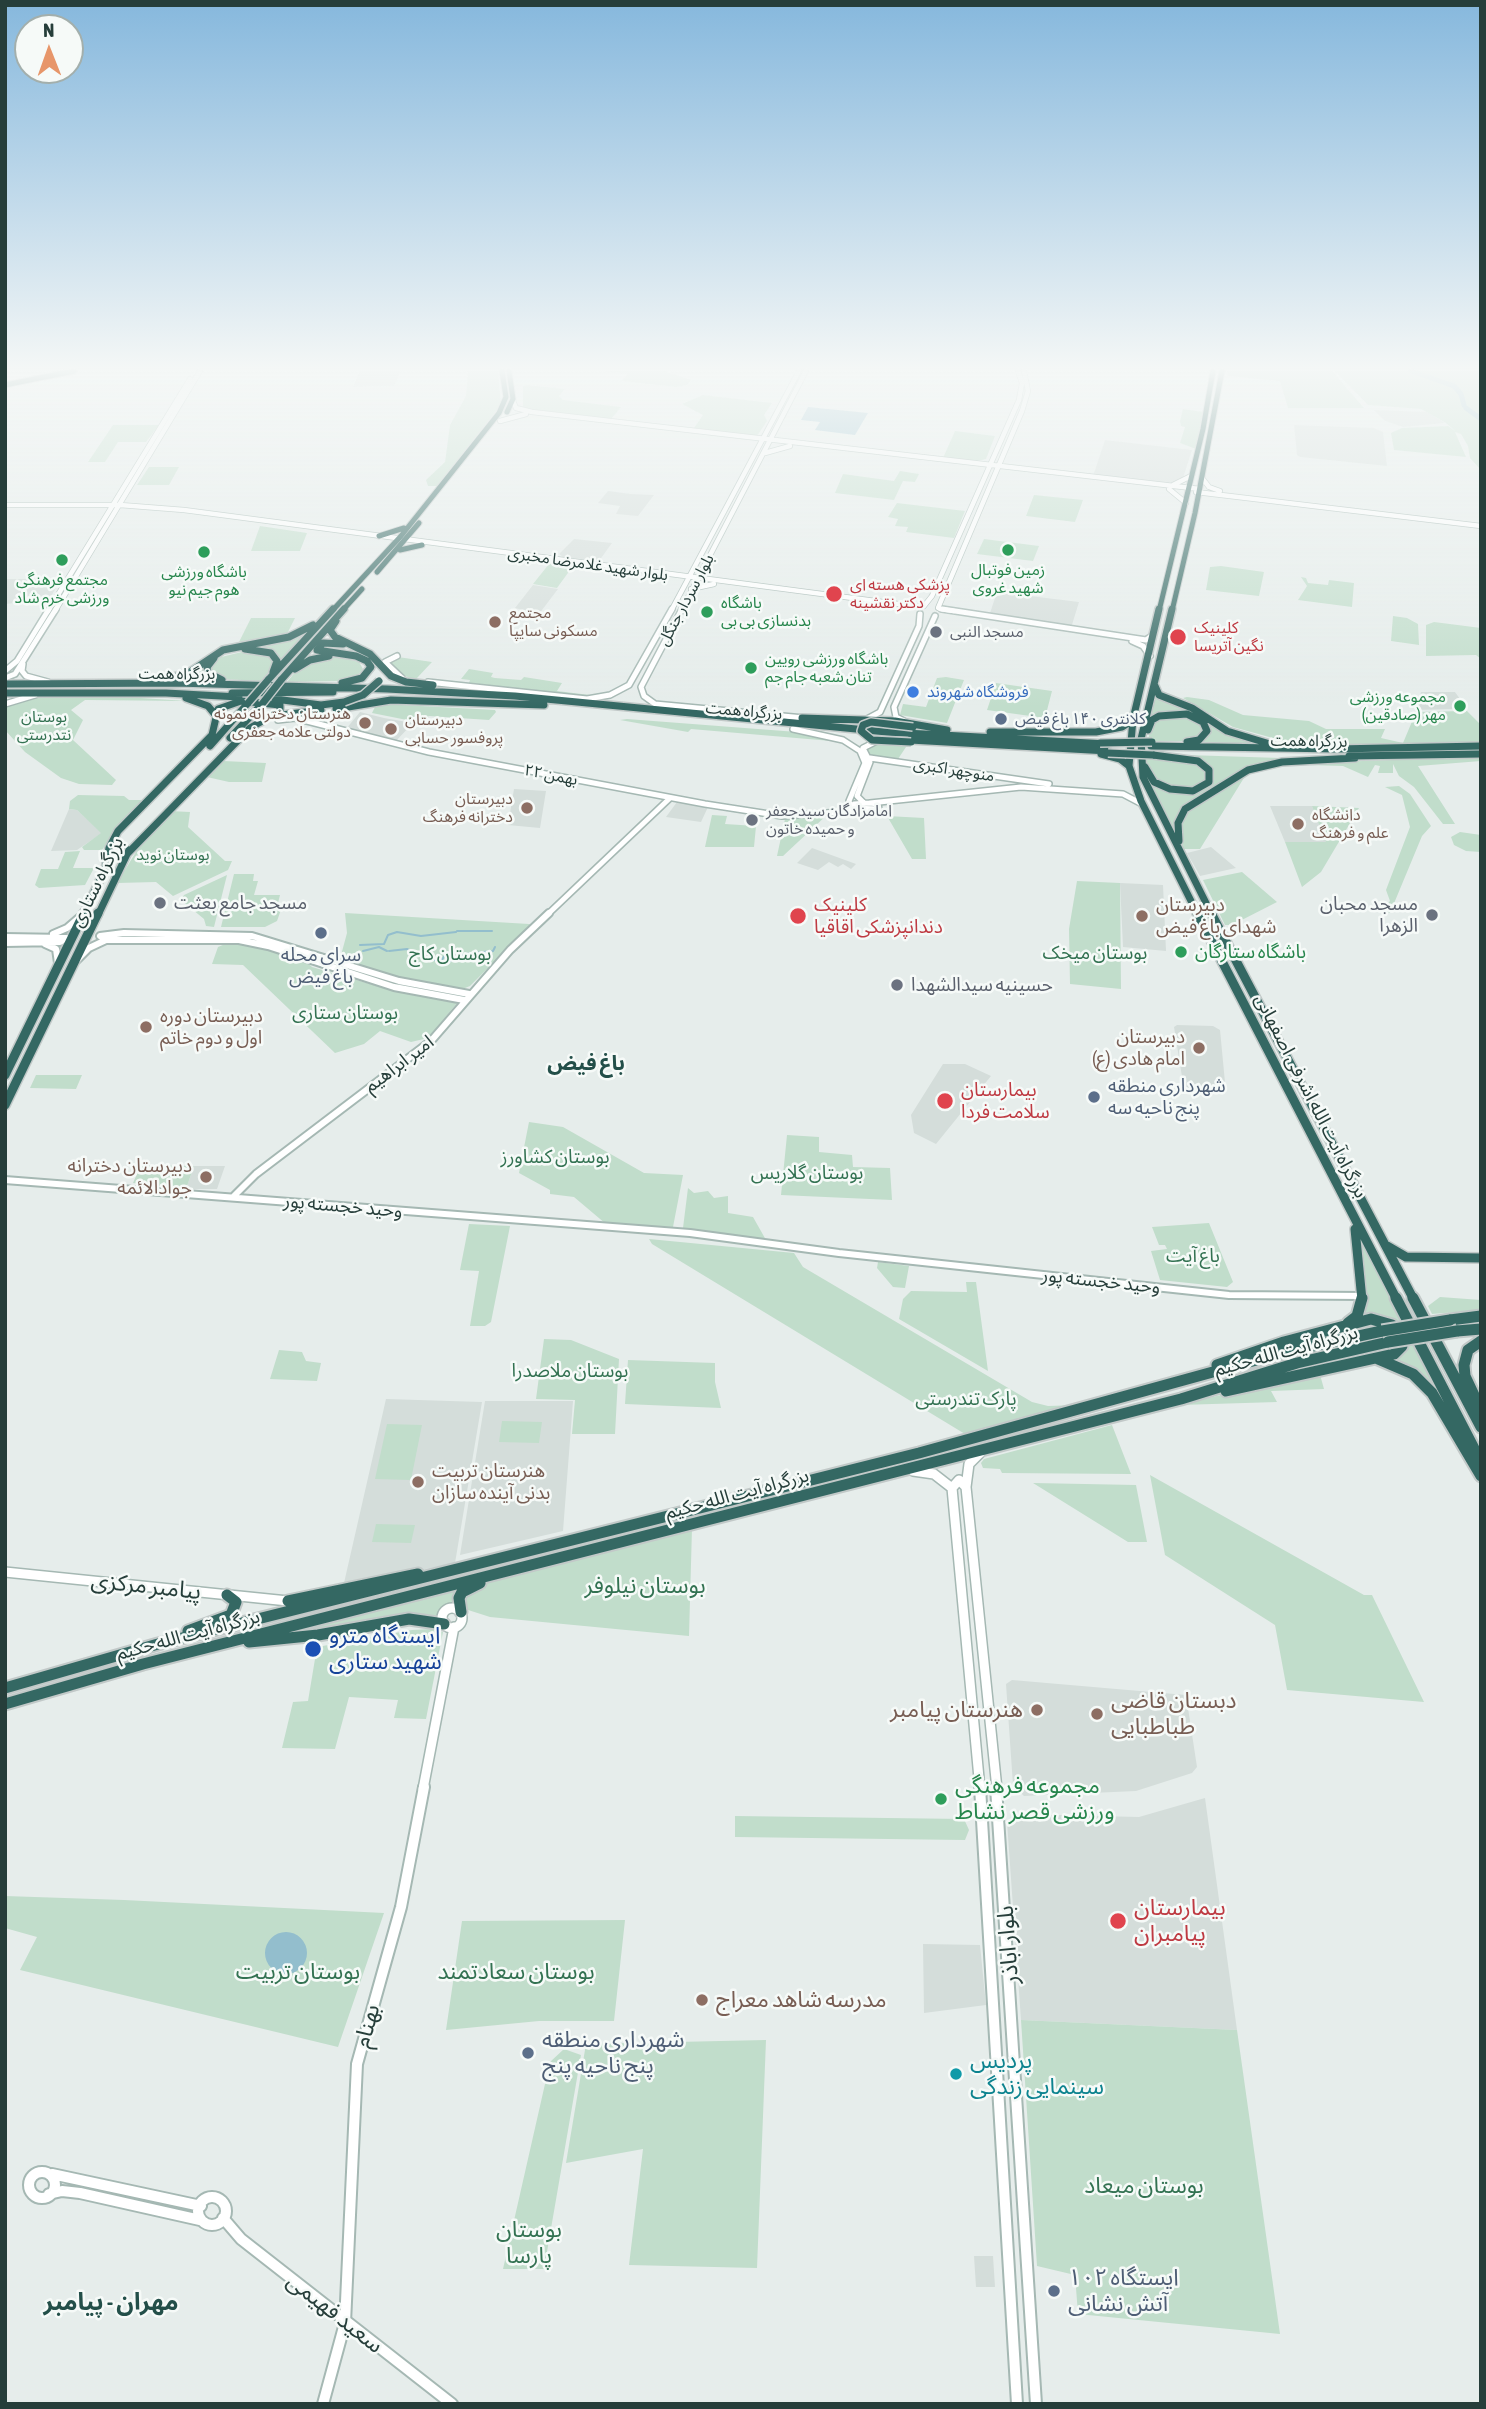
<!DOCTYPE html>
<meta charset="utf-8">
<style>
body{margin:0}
#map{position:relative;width:1486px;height:2409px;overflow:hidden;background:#e6edeb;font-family:"Asap Condensed",sans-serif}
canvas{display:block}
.frame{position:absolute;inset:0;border:7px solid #263e3a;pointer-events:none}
.north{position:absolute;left:14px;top:14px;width:70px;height:70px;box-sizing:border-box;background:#f6faf8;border:2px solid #a3afac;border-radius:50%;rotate:359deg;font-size:19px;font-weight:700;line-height:28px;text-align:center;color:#263e3a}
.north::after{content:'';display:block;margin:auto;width:24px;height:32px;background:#e7966a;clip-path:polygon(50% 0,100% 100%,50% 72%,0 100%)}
</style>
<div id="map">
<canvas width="1486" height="2409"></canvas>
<div class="frame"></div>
<div class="north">N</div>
</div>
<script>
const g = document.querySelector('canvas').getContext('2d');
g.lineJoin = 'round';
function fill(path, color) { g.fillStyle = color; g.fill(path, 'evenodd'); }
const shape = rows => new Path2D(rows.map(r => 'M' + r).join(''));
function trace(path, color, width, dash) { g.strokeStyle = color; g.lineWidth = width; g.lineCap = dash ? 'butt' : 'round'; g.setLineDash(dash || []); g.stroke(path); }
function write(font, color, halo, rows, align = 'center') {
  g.font = font + ' "Asap Condensed","Noto Sans Arabic",sans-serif'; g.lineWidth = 5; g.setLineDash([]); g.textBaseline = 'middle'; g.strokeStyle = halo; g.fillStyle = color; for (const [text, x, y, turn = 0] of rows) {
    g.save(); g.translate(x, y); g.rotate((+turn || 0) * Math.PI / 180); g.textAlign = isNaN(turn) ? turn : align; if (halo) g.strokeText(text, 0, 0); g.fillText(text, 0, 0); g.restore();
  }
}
const built = shape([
 [360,371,400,371,394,386,353,387],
 [1374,410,1427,412,1445,423,1403,427,1385,421],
 [1294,425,1374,428,1383,432,1387,466,1300,457,1297,455],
 [1105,440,1192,450,1183,478,1178,481,1164,484,1093,476],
 [608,491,631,494,654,495,638,516,616,514,620,506,598,503],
 [574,539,612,543,599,561,563,557,559,554],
 [5,579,61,579,49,600,5,604],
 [533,585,558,589,539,614,515,608],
 [997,592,1079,602,1071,628,989,616],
 [1421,692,1455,692,1463,703,1455,703,1455,709,1416,710],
 [360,712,384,718,413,723,395,742,346,729],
 [514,789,546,791,540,828,508,825],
 [677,802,708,807,701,822,666,817],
 [1270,806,1312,806,1327,842,1285,842],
 [69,809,77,810,102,833,77,850,51,851],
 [1211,847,1236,868,1200,876,1187,853],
 [812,848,856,864,851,869,843,864,838,867,829,862,818,870,797,863],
 [1120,883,1163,885,1166,951,1123,947],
 [1177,1025,1213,1026,1220,1030,1226,1093,1184,1089,1174,1027],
 [943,1064,965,1064,991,1076,936,1144,914,1133,911,1115],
 [194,1166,225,1166,217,1189,186,1189],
 [386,1399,482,1402,455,1563,346,1585,344,1583],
 [485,1401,573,1401,563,1531,460,1555],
 [1012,1680,1186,1695,1197,1767,1192,1773,1136,1791,1024,1796,1013,1785,1006,1684],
 [1205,1798,1237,2030,1021,2020,1007,1822,1014,1814,1139,1817],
 [923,1944,980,1945,986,2005,924,2013],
 [974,2256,993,2256,995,2287,976,2287]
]);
const green = shape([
 [468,371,498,371,501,405,437,486,428,486,426,480,445,462,450,425,466,396],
 [605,371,664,371,691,380,687,385,676,387,622,381,628,374],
 [1227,371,1332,371,1364,408,1288,408,1280,381,1228,376],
 [1335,371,1478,371,1481,374,1481,470,1470,458,1468,446,1461,434,1455,432,1466,457,1394,450,1391,433,1402,428,1448,426,1455,431,1446,423,1421,409,1368,405],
 [527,385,565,389,559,396,563,400,621,407,611,419,531,410,523,408,523,386],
 [703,395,772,403,764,415,767,421,757,436,694,428,703,415,682,404],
 [1183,409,1203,412,1196,449,1180,443,1185,427,1181,426,1180,421],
 [113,425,159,425,146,442,118,442,105,462,88,462],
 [955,431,995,436,986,459,973,462,943,458],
 [149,467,179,467,169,485,137,485],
 [900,471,919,474,915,482,903,481,894,500,835,493,843,474,894,481],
 [1034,495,1083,500,1075,522,1026,516],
 [897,503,965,511,954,538,906,532,908,527,895,526,898,519,888,517],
 [260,526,307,533,300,551,251,551],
 [984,539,1039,546,1033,561,977,554],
 [549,564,573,566,557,588,533,584],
 [1221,566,1264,572,1259,596,1206,590,1210,567],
 [1301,577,1306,578,1308,583,1328,585,1329,580,1354,583,1352,607,1298,600,1307,586],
 [1393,616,1407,618,1418,624,1419,645,1391,641],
 [251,618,295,618,286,636,238,644],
 [1434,622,1481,628,1481,659,1476,655,1426,656,1426,625],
 [310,629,276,670,279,659,244,648,222,653,205,664,206,675,225,682,128,681,174,679,216,654],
 [250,650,269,654,273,659,272,668,261,681,222,679,210,671,211,663,217,658],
 [339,657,359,662,363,669,357,676,342,681,287,682,296,671,322,658],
 [398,657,432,662,417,678,413,679,397,673,389,665,388,660],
 [469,669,493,673,491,677,495,678,521,680,524,677,562,683,557,691,590,695,570,696,469,683,470,680,461,679],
 [946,677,964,680,947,723,900,715,903,704,926,707,937,678],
 [996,683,1052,691,1045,718,987,710],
 [1155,691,1212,724,1274,746,1193,743,1208,727,1179,712,1164,713,1149,722],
 [95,695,187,701,85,700,71,710,83,720,73,740,116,780,112,785,79,784,61,778,25,752,5,730,5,706,29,697],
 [1187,697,1209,700,1243,715,1309,721,1326,729,1385,729,1381,738,1403,743,1416,712,1467,711,1481,725,1481,742,1366,745,1280,740,1233,727,1183,698],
 [383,704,495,710,496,712,489,720,429,716,417,722,372,713,376,705],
 [1169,714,1196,719,1205,730,1193,741,1148,741,1152,722],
 [627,719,797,732,843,742,691,729,688,732,620,720],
 [869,743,916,743,1022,750,915,744,906,747,898,759,871,755,866,752,866,746],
 [1156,754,1280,758,1339,758,1255,766,1180,811,1176,821,1177,839,1158,806,1145,771,1147,776,1182,792,1211,782,1213,774,1208,767],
 [1146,756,1200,764,1209,776,1202,786,1182,790,1155,781,1146,765],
 [1481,757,1481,761,1418,766,1455,824,1443,824,1414,787,1399,776,1393,764,1393,773,1378,773,1380,766,1375,765,1368,777,1343,766,1274,764],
 [223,761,266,763,262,782,229,782,207,777],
 [1247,773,1200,849,1183,849,1179,825,1186,811],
 [1399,786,1410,794,1431,826,1422,836,1390,913,1382,909,1390,901,1386,890,1410,827,1402,795,1385,787],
 [78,795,124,796,129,800,142,800,125,817,102,850,84,850,82,847,101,833,77,810,69,809,70,801],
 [1312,806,1359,808,1321,872,1302,887,1285,842,1326,842],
 [169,811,190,812,188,827,225,861,232,861,228,870,173,896,156,882,117,883,139,847],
 [829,813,783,856,777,856,785,819],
 [712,815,727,816,725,824,756,826,754,847,705,847],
 [887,816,924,818,926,859,912,859],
 [1460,832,1481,835,1481,852,1466,851,1454,845,1451,837],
 [80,851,73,868,94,868,85,885,39,888,35,885,41,869,58,869,65,852],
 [1242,872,1277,902,1232,925,1225,925,1203,880],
 [234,874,254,874,253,881,258,881,254,895,280,895,278,903,283,904,277,921,265,927,221,927],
 [227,875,214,927,206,926,204,919,181,900,184,895],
 [1077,881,1120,883,1121,989,1070,984,1069,929],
 [345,913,529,924,531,925,470,986,460,990,387,975,340,959,347,933],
 [230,942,260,945,307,962,312,967,377,986,458,1002,428,1038,411,1042,380,1031,364,1044,335,1053,243,965,212,964,218,947],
 [36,1075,82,1075,76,1089,30,1088],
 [529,1122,563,1127,644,1173,683,1175,673,1227,606,1224,574,1197,550,1194,550,1190,519,1173],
 [787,1135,819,1137,819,1152,852,1155,853,1167,890,1168,892,1200,781,1195],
 [141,1165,194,1166,186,1189,133,1183],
 [688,1188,694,1193,708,1191,714,1198,728,1196,728,1213,753,1217,766,1240,683,1228],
 [1209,1223,1233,1282,1227,1287,1160,1280,1151,1251,1167,1249,1165,1245,1159,1245,1152,1227],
 [469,1224,510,1226,491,1322,485,1326,470,1326,479,1271,460,1270],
 [1358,1235,1376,1271,1404,1321,1393,1323,1361,1317,1366,1297],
 [649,1239,794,1253,803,1267,1032,1402,1048,1406,1078,1405,965,1434,652,1244],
 [878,1262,909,1266,905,1288,893,1287,877,1268],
 [966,1282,976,1282,988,1371,899,1319,903,1299,911,1291,967,1292],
 [1440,1297,1481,1300,1481,1310,1432,1314,1428,1306],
 [544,1339,571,1340,619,1359,615,1434,572,1434,575,1400,536,1399],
 [1406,1343,1414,1343,1440,1395,1389,1358],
 [279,1350,302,1352,306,1361,321,1363,317,1381,270,1379],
 [628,1360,715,1363,715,1382,721,1408,625,1404],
 [1319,1371,1324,1389,1271,1391,1277,1402,1180,1405],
 [502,1421,542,1422,539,1443,499,1442],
 [387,1424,422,1425,411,1480,375,1479],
 [1112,1425,1131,1474,1002,1473,1000,1469,983,1468,981,1463,984,1459],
 [1150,1475,1364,1595,1372,1595,1424,1702,1287,1690,1275,1625,1165,1555],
 [1033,1483,1136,1485,1147,1542,1128,1542],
 [376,1524,415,1525,411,1543,372,1542],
 [692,1528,689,1636,490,1617,465,1609,462,1596,469,1588,563,1560],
 [466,1585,459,1607,445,1609,439,1621,419,1614,252,1639],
 [432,1629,443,1632,426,1719,394,1718,398,1700,349,1697,335,1749,282,1748,293,1702,308,1701,317,1647,412,1630],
 [735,1816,964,1819,969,1830,965,1840,735,1837],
 [5,1896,124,1900,384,1913,338,2047,20,1970,37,1937,5,1928],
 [625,1920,614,2021,539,2021,446,2030,462,1921],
 [1021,2020,1237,2030,1280,2334,1078,2314,1075,2275,1037,2266],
 [766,2040,757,2268,629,2265,643,2149,566,2163,586,2044],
 [564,2049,581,2055,544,2269,503,2269,550,2062]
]);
const water = shape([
 [808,407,868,413,855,435,815,430,820,422,801,420],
 '265 1953a21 21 0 1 1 42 0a21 21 0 1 1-42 0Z'
]);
const stream = shape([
 [457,931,492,931],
 [360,945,384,944,388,935,397,932,421,936,456,932],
 [363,951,379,947,387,951],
 [389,951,407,949,427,959,441,961,446,954],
 [448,962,465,954,493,951,495,947]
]);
const river = shape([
 [1411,371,1454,386,1461,394,1464,405],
 [1466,408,1481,419]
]);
const secondaryFar4 = shape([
 [513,401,516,408,532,412,1200,489],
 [500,421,526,414],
 [765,453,790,446],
 [1202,478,1209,487,1220,491],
 [1173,485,1191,476],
 [1169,489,1186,503],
 [1196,492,1481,526],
 [5,505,120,505,184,510,921,607],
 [691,589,714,584],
 [924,606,932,596,1019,400,1022,383,1018,371],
 [938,608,1022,411,1028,391,1024,371],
 [940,609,954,611],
 [48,611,190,379],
 [55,611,200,371],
 [671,611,799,371],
 [681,611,806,371]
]);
const secondaryFar3 = shape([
 [682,609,641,687,644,696,655,704,804,718],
 [942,609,1146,640,1153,635],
 [1132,641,1143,646,1150,656],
 [397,656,385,662,402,678],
 [23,664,22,671,26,676,48,682],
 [5,671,17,661,49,609],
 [5,678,15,674,56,609],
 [428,682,587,699,610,695,629,685,672,609],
 [5,704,35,695],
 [867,719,880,712,919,626,920,614],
 [278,720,295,718,429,752,705,804,782,816,856,811],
 [904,721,896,717,894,707,935,616],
 [793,729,843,740,860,751,865,763,849,801,851,807,848,808],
 [863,757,1049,784],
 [864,803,857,796,870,762,863,748,877,741],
 [870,803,878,804,879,809,851,808,854,804,870,803],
 [870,803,1021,787,1123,794,1142,804],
 [547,915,670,798]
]);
const secondaryFar2 = shape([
 [53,934,67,928,81,916],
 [5,937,66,938,60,942,5,943],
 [106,940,100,936,124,933,252,936,399,981,469,994],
 [45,944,56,949,58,963],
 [77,960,89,948,106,940,239,940,268,946,394,987,464,1000],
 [5,1180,690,1233,839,1253,1229,1295,1363,1296],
 [233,1197,256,1174,431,1041,510,950,549,913]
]);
const secondaryFar1 = shape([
 [980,1453,969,1464,966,1487,997,1789],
 [913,1471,934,1474,952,1488],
 [952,1488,980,1789],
 [952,1488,959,1480,966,1487],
 [5,1572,288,1601],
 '442 1618a10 10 0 1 1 20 0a10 10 0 1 1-20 0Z',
 [423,1789,454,1627]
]);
const secondary = shape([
 [980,1787,1017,2404],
 [996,1787,1036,2404],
 '29 2185a13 13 0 1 1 26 0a13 13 0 1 1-26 0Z',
 [52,2174,201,2206],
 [49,2194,62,2191,80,2193,200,2220],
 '198 2211a14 14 0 1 1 28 0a14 14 0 1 1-28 0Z',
 [223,2218,241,2239,452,2404],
 [323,2404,345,2323,357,2064,401,1907,424,1787]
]);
const highwayFar3 = shape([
 [5,385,74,371],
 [507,412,513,399,509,371],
 [379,536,404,528],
 [400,550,422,545],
 [377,572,419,523],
 [332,611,401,536,499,413,506,397,502,371],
 [342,611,362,589],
 [1159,611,1203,429,1213,371],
 [1172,611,1195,513,1222,371]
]);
const highwayFar2 = shape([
 [1159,609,1133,719,1129,766,1141,801,1198,915],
 [1172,609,1141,739,1143,777,1212,915],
 [336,621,330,630,335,637,370,654,391,676,406,682,433,685],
 [245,649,271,653,277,661,273,672],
 [214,658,207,667,208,673,222,680],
 [295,669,310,660,329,656],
 [170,678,190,672,223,650,289,637,313,625],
 [268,680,333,609],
 [281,680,344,609],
 [342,683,362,678,371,667,367,661,356,656,317,650,323,643,343,644],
 [5,684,176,683,387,689,515,696,887,732,1108,744],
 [1155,686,1159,695,1192,708,1227,731,1270,744],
 [5,693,166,693,239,697],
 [232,693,333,692],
 [186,698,208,706,217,717],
 [275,699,321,705,344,702],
 [336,709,391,700,544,705],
 [274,716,321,710],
 [802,718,895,721,947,730],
 [1148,730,1152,720,1159,716,1187,714,1203,722,1207,731,1199,740,1187,742],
 [990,732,1096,732,1122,727,1133,720],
 [230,738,262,704],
 [910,740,1108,751],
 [210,746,248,703],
 [1151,746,1337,749,1481,746],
 [1101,754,1120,759,1129,766],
 [1349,756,1481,754],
 [1145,767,1154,782,1170,789,1193,791,1209,782,1209,770,1198,761,1153,755],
 [1179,841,1178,823,1185,809,1248,770,1282,762,1355,758],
 [105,870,109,848,118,831,212,735,218,709,241,701,280,705,280,711,250,728,126,855],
 [83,915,107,865],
 [98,915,129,850]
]);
const highwayFar1 = shape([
 [1197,913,1397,1300],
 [1211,913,1414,1300],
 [5,1075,84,913],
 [5,1105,98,913],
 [1355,1229,1362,1300],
 [1387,1246,1406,1257,1481,1258]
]);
const highway = shape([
 [1396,1298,1481,1462],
 [1413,1298,1481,1427],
 [1450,1320,1481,1316],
 [1348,1323,1357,1316,1362,1298],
 [1457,1331,1481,1329],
 [1481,1341,1468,1350,1464,1365,1465,1376,1481,1410],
 [1378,1359,1413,1374,1432,1393,1481,1476],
 [1217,1365,1284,1342,1371,1319,1392,1325,1402,1338,1402,1346,1394,1354,1226,1391],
 [288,1601,418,1574],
 [461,1612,459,1598,462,1592,480,1583],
 [188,1631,231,1615,236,1602,227,1595],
 [249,1642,318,1635,409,1619,444,1624],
 [5,1688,158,1644,919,1453,1289,1351,1382,1331],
 [5,1704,143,1664,1181,1399,1297,1363,1388,1342]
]);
const highwayBridgeFar1 = shape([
 [344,702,363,695,379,681],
 [248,703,268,680],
 [262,704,281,680],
 [911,742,872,740,861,731,863,725,871,722,913,727],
 [1100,743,1152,742],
 [1108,753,1153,755]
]);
const highwayBridge = shape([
 [1382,1331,1450,1320],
 [1388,1342,1457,1331]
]);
const markers = [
 [1008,550,7,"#2e9e5b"],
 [204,552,7,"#2e9e5b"],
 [62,560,7,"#2e9e5b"],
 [834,594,9,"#e0444e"],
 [707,612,7,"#2e9e5b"],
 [495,622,7,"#8d6e63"],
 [936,632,7,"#6b7280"],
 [1178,637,9,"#e0444e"],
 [751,668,7,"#2e9e5b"],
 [913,692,7,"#3f7fe0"],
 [1460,706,7,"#2e9e5b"],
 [1001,719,7,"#5c6f8a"],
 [365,723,7,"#8d6e63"],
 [391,729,7,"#8d6e63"],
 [527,808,7,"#8d6e63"],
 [752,820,7,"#6b7280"],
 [1298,824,7,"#8d6e63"],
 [160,903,7,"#6b7280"],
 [1432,915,7,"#6b7280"],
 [798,916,9,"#e0444e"],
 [1142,916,7,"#8d6e63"],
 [321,933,7,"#5c6f8a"],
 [1181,952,7,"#2e9e5b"],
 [897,985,7,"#6b7280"],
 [146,1027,7,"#8d6e63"],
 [1199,1048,7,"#8d6e63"],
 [1094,1097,7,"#5c6f8a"],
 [945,1101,9,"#e0444e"],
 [206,1177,7,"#8d6e63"],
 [418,1482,7,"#8d6e63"],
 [313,1649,9,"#1a4fb4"],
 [1037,1710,7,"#8d6e63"],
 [1097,1714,7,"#8d6e63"],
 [941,1799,7,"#2e9e5b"],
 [1118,1921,9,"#e0444e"],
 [702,2000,7,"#8d6e63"],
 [528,2053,7,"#5c6f8a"],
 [956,2074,7,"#0f9aa8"],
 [1054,2291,7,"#5c6f8a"]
];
const farStreetnames = [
 ["بلوار شهید غلامرضا مخبری",588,564,8],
 ["بلوار سردار جنگل",686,600,-62],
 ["بزرگراه همت",177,674],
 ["بزرگراه همت",744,711,5],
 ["بزرگراه همت",1309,741,1],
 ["منوچهر اکبری",954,770,9],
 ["۲۲ بهمن",551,775,11]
];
const farLeisurenames = [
 ["زمین فوتبال",1008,570],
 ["شهید غروی",1008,588],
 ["باشگاه ورزشی",204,572],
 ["هوم جیم نیو",204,590],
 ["مجتمع فرهنگی",62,580],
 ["ورزشی خرم شاد",62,598],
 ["باشگاه",721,603,"left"],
 ["بدنسازی بی بی",721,621,"left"],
 ["باشگاه ورزشی رویین",765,659,"left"],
 ["تنان شعبه جام جم",765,677,"left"],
 ["مجموعه ورزشی",1446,697,"right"],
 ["مهر (صادقین)",1446,715,"right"]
];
const farHealthnames = [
 ["پزشکی هسته ای",850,585],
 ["دکتر نقشینه",850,603],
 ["کلینیک",1194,628],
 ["نگین آتریسا",1194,646]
];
const farEducationnames = [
 ["مجتمع",509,613],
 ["مسکونی سایپا",509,631],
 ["هنرستان دخترانه نمونه",351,714,"right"],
 ["دولتی علامه جعفری",351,732,"right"],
 ["دبیرستان",405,720],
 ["پروفسور حسابی",405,738],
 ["دبیرستان",513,799,"right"],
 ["دخترانه فرهنگ",513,817,"right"],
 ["دانشگاه",1312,815],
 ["علم و فرهنگ",1312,833]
];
const farWorshipnames = [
 ["مسجد النبی",950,632],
 ["امامزادگان سیدجعفر",766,811],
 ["و حمیده خاتون",766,829]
];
const farShopnames = [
 ["فروشگاه شهروند",927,692]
];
const farParknames = [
 ["بوستان",44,717],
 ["نتدرستی",44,735],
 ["بوستان نوید",173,855]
];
const farServicenames = [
 ["کلانتری ۱۴۰ باغ فیض",1015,719]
];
const streetNames = [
 ["بزرگراه ستاری",97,882,-64],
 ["امیر ابراهیم",399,1064,-37],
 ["بزرگراه آیت الله اشرفی اصفهانی",1311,1096,63],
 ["وحید خجسته پور",343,1206,5],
 ["وحید خجسته پور",1101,1281,6],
 ["بزرگراه آیت الله حکیم",1286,1351,-15],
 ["بزرگراه آیت الله حکیم",737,1494,-15],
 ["بزرگراه آیت الله حکیم",188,1635,-15]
];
const worshipNames = [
 ["مسجد جامع بعثت",174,903],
 ["مسجد محبان",1418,904,"right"],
 ["الزهرا",1418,926,"right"],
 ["حسینیه سیدالشهدا",911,985]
];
const healthNames = [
 ["کلینیک",814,905],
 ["دندانپزشکی اقاقیا",814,927],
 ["بیمارستان",961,1090],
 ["سلامت فردا",961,1112]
];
const educationNames = [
 ["دبیرستان",1156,905],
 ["شهدای باغ فیض",1156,927],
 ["دبیرستان دوره",160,1016],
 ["اول و دوم خاتم",160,1038],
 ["دبیرستان",1185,1037,"right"],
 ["امام هادی (ع)",1185,1059,"right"],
 ["دبیرستان دخترانه",192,1166,"right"],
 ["جوادالائمه",192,1188,"right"],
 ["هنرستان تربیت",432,1471],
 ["بدنی آینده سازان",432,1493]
];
const leisureNames = [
 ["باشگاه ستارگان",1195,952]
];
const parkNames = [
 ["بوستان میخک",1095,953],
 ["بوستان کاج",450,954],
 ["بوستان ستاری",345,1013],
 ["بوستان کشاورز",555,1157],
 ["بوستان گلاریس",807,1173],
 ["باغ آیت",1193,1256],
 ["بوستان ملاصدرا",570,1371],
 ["پارک تندرستی",966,1399]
];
const serviceNames = [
 ["سرای محله",321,955],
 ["باغ فیض",321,977],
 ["شهرداری منطقه",1108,1086,"left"],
 ["پنج ناحیه سه",1108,1108,"left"]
];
const neighbourhoodNames = [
 ["باغ فیض",586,1063]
];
const nearStreetnames = [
 ["پیامبر مرکزی",146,1586,6],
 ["بلوار اباذر",1008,1945,-94],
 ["بهنام",367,2026,-75],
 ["سعید فهیمی",335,2313,38]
];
const nearParknames = [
 ["بوستان نیلوفر",645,1586],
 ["بوستان تربیت",298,1972],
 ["بوستان سعادتمند",516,1972],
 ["بوستان میعاد",1144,2186],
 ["بوستان",529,2230],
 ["پارسا",529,2256]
];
const nearTransitnames = [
 ["ایستگاه مترو",329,1636],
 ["شهید ستاری",329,1662]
];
const nearEducationnames = [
 ["دبستان قاضی",1111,1701],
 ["طباطبایی",1111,1727],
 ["هنرستان پیامبر",1023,1710,"right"],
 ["مدرسه شاهد معراج",716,2000]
];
const nearLeisurenames = [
 ["مجموعه فرهنگی",955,1786],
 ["ورزشی قصر نشاط",955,1812]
];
const nearHealthnames = [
 ["بیمارستان",1134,1908],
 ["پیامبران",1134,1934]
];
const nearServicenames = [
 ["شهرداری منطقه",542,2040],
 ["پنج ناحیه پنج",542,2066],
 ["ایستگاه ۱۰۲",1068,2278],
 ["آتش نشانی",1068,2304]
];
const nearCulturenames = [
 ["پردیس",970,2061],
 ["سینمایی زندگی",970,2087]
];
const nearNeighbourhoodnames = [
 ["مهران - پیامبر",111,2302]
];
fill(built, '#d4ddda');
fill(green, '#c1ddcb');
fill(water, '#93becd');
trace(stream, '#93becd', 2);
trace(river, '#93becd', 5);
trace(secondaryFar4, '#a5b8b3', 6);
trace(secondaryFar3, '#a5b8b3', 8);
trace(secondaryFar2, '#a5b8b3', 10);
trace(secondaryFar1, '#a5b8b3', 12);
trace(secondary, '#a5b8b3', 14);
trace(highwayFar3, '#c2c9c8', 7);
trace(highwayFar2, '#c2c9c8', 10);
trace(highwayFar1, '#c2c9c8', 12);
trace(highway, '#c2c9c8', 15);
trace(secondaryFar4, '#fff', 4.5);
trace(secondaryFar3, '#fff', 5);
trace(secondaryFar2, '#fff', 6);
trace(secondaryFar1, '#fff', 9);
trace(secondary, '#fff', 10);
trace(highwayFar3, '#346863', 5);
trace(highwayFar2, '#346863', 7);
trace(highwayFar1, '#346863', 9);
trace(highway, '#346863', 11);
trace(highwayBridgeFar1, '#c2c9c8', 10, []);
trace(highwayBridge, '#c2c9c8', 15, []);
trace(highwayBridgeFar1, '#346863', 7);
trace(highwayBridge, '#346863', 11);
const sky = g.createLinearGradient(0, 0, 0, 708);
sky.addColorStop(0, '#86b8dd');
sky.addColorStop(0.52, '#f4f7f6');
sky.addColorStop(1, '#f4f7f600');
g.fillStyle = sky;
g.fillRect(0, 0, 1486, 708);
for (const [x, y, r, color] of markers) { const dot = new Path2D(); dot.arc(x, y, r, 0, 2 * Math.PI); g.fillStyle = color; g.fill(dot); trace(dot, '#f6faf8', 2.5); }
write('16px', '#263e3a', '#f6faf8', farStreetnames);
write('16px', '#27864d', '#f6faf8', farLeisurenames);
write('16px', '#be3a42', '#f6faf8', farHealthnames, 'left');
write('16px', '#785e54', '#f6faf8', farEducationnames, 'left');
write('16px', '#5b616d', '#f6faf8', farWorshipnames, 'left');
write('16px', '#366cbe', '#f6faf8', farShopnames, 'left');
write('16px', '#337252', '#f6faf8', farParknames);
write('16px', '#4e5e75', '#f6faf8', farServicenames, 'left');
write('19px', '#263e3a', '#f6faf8', streetNames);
write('19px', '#5b616d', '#f6faf8', worshipNames, 'left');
write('19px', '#be3a42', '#f6faf8', healthNames, 'left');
write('19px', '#785e54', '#f6faf8', educationNames, 'left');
write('19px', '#27864d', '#f6faf8', leisureNames, 'left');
write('19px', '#337252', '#f6faf8', parkNames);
write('19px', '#4e5e75', '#f6faf8', serviceNames);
write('bold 21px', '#234f49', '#f6faf8', neighbourhoodNames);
write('23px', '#263e3a', '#f6faf8', nearStreetnames);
write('23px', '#337252', '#f6faf8', nearParknames);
write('23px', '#164399', '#f6faf8', nearTransitnames, 'left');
write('23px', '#785e54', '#f6faf8', nearEducationnames, 'left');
write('23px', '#27864d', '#f6faf8', nearLeisurenames, 'left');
write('23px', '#be3a42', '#f6faf8', nearHealthnames, 'left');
write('23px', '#4e5e75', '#f6faf8', nearServicenames, 'left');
write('23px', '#0d838f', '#f6faf8', nearCulturenames, 'left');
write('bold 24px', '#234f49', '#f6faf8', nearNeighbourhoodnames);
</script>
